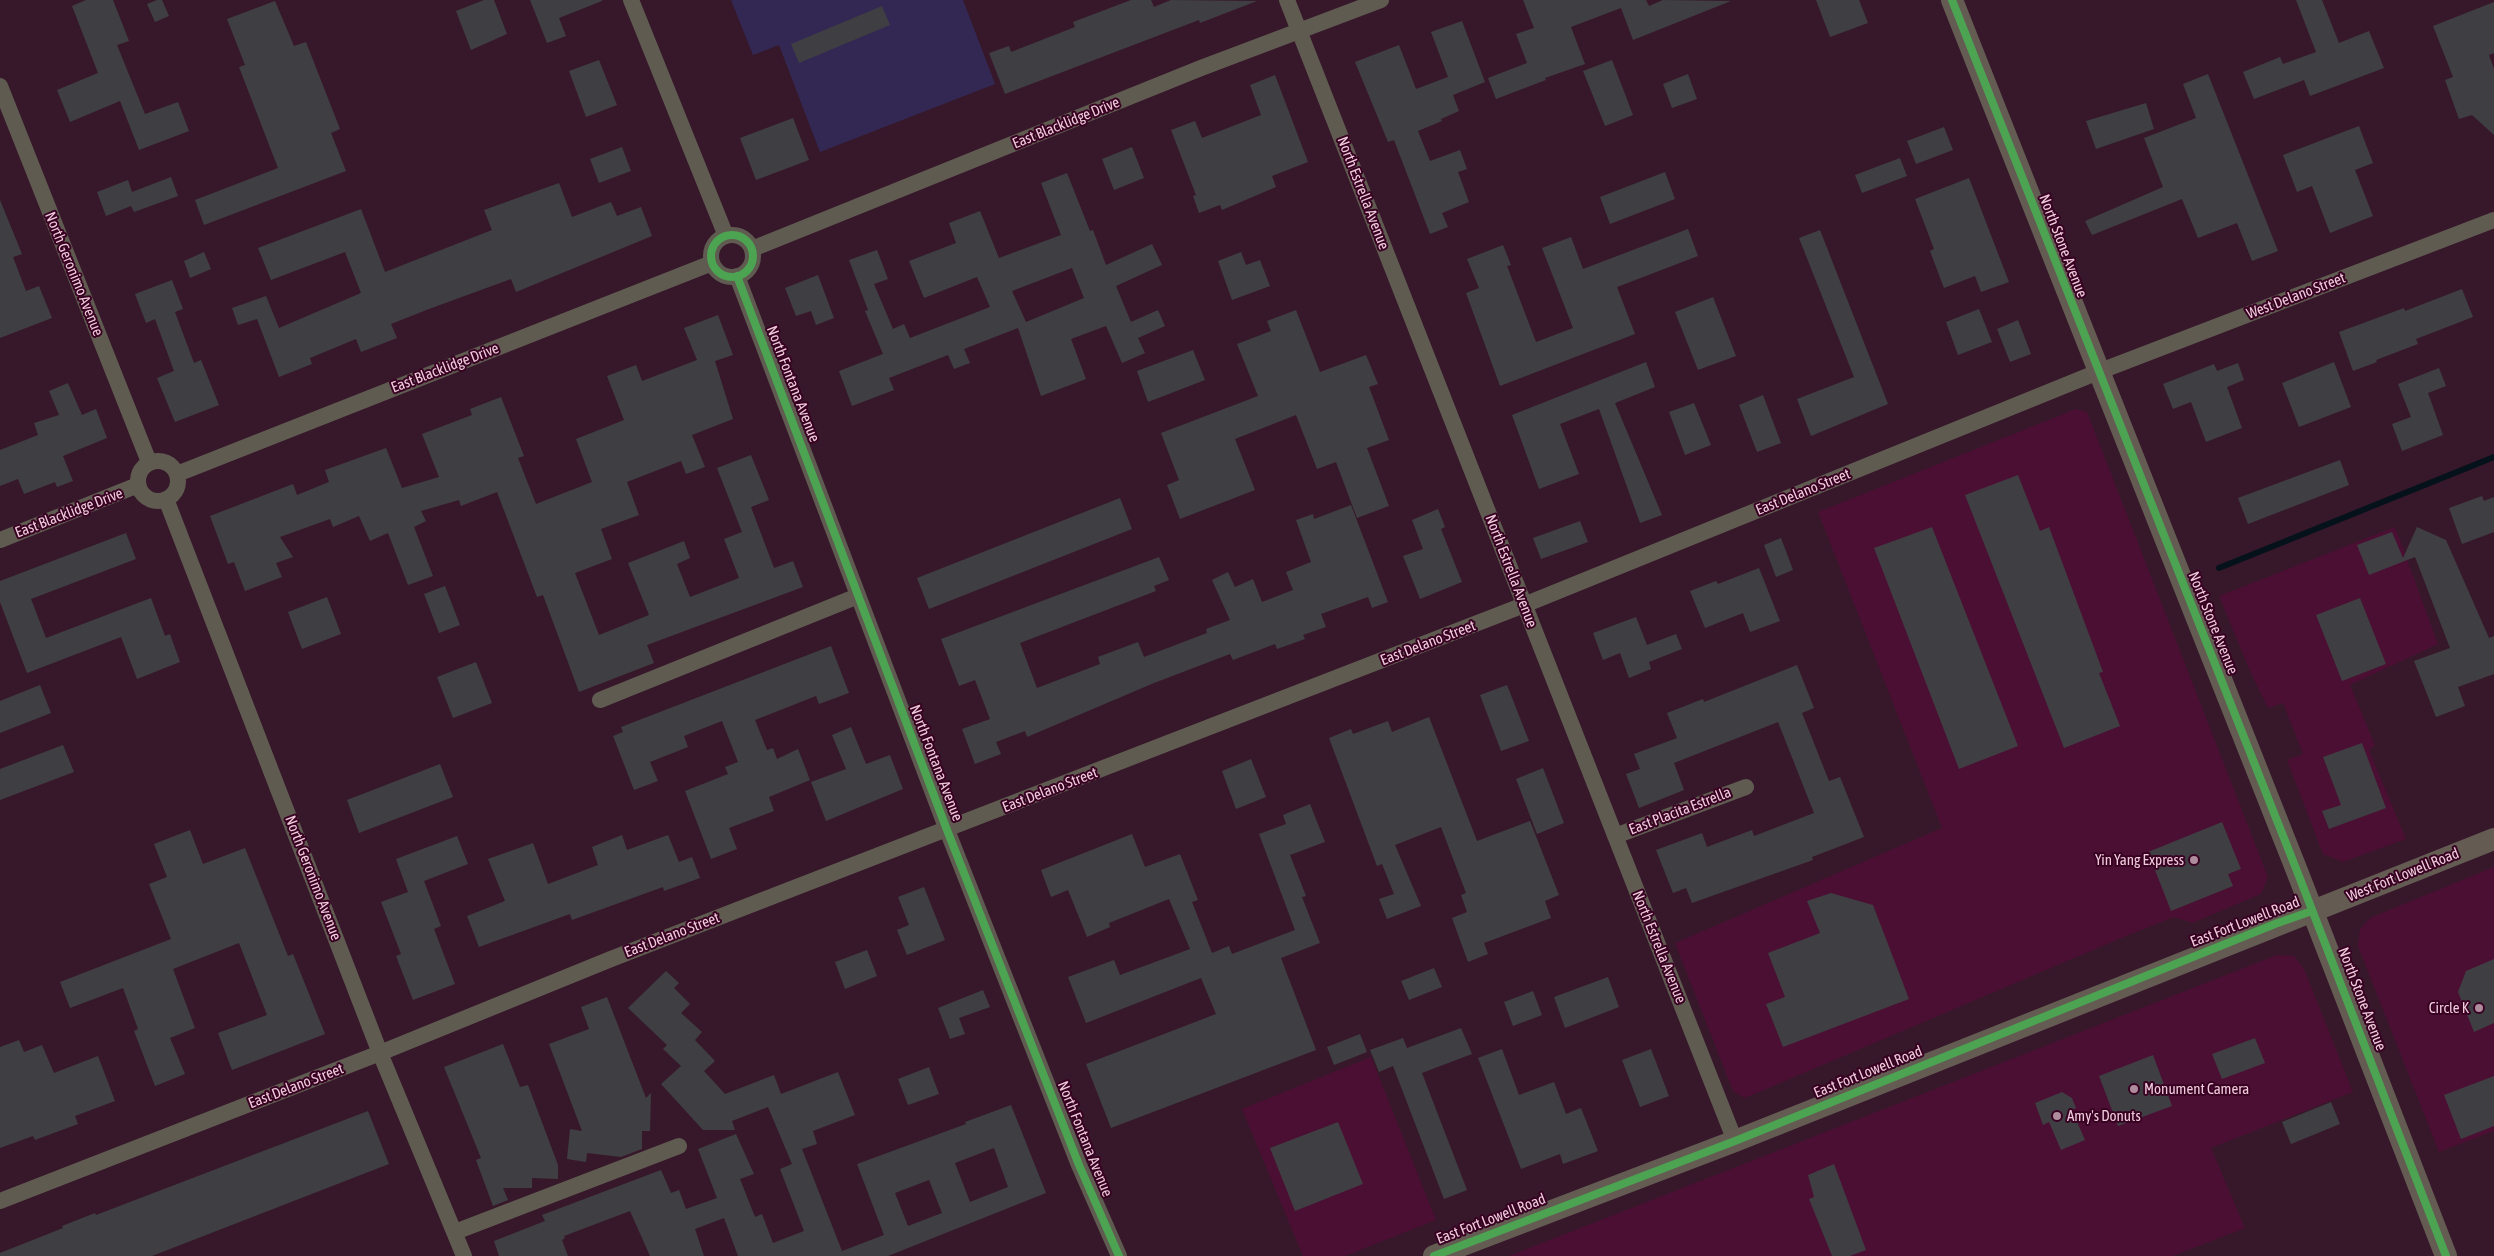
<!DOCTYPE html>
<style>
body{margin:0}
canvas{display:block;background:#36182a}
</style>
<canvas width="2494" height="1256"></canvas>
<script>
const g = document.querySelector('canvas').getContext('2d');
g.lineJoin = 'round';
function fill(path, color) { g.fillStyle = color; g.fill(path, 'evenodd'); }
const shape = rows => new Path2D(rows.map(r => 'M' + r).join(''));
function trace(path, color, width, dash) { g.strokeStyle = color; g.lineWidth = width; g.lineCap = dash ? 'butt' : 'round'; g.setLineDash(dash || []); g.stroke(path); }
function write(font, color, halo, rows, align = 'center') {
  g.font = font + ' "Asap Condensed",sans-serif'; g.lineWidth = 4; g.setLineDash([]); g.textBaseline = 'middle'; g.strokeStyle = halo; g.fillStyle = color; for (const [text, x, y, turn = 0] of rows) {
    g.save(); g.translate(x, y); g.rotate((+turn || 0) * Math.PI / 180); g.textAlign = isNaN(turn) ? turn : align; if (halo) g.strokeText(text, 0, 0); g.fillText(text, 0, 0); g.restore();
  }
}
const built = shape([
 [2076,409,2087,412,2268,877,2261,894,2192,923,2174,917,2126,936,1745,1098,1733,1091,1675,943,1942,828,1818,512],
 [2395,527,2438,644,2350,685,2375,745,2369,750,2406,839,2343,862,2323,854,2287,760,2303,754,2283,703,2268,708,2250,671,2219,596],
 [2494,867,2494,1131,2439,1152,2358,946,2360,929,2370,918],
 [2277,955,2294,956,2304,969,2353,1092,2211,1148,2245,1228,2173,1256,1509,1256],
 [1371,1057,1436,1220,1345,1256,1303,1256,1242,1109]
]);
const green = shape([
 [731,0,963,0,995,84,820,152,779,45,753,55]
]);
const stream = shape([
 [2219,568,2494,457]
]);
const building = shape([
 [86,0,113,0,129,41,117,45,145,114,178,102,189,131,139,150,120,101,70,122,57,90,98,73,72,6],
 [157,0,162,0,169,16,155,22,147,4],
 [484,0,494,0,507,34,471,50,456,11],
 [530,0,602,0,602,1,559,18,566,36,547,43],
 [1131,0,1151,0,1154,7,1171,0,1257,1,1200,23,1199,20,1005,94,989,53,1009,46,1011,52,1075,27,1073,22],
 [1523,0,1646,0,1649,6,1663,0,1731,1,1633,40,1621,8,1571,27,1585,64,1545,78,1546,80,1496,99,1488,78,1527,63,1516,34,1534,28],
 [1816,0,1859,0,1868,23,1830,37],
 [2296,0,2322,0,2339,43,2369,31,2384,68,2310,96,2304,80,2254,99,2243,72,2280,57,2283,64,2316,52],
 [275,1,294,46,306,42,340,129,331,133,346,171,204,225,195,200,278,168,239,67,245,65,227,19],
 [2494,2,2494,53,2489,55,2494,69,2494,135,2472,115,2459,119,2445,80,2453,77,2433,26],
 [882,6,890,25,799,63,791,44],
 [1462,21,1485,82,1453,95,1459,111,1441,119,1442,121,1418,131,1430,161,1460,150,1467,169,1458,172,1469,202,1442,213,1448,227,1430,234,1394,140,1388,142,1355,62,1399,45,1416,89,1448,77,1431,32],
 [599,60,617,105,586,117,569,71],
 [1612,60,1633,115,1605,126,1583,71],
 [1688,74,1697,99,1672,108,1663,84],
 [2208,74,2278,251,2252,261,2237,223,2198,238,2182,199,2092,235,2085,221,2163,187,2144,138,2196,118,2183,84],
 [1275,75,1308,162,1272,176,1276,187,1222,210,1220,205,1199,213,1193,196,1196,195,1171,130,1195,121,1202,138,1261,115,1250,85],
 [2146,103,2154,129,2096,149,2086,121],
 [793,118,809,160,756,180,740,138],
 [2359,126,2373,163,2355,170,2373,216,2330,233,2312,186,2297,192,2283,155],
 [1944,127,1953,150,1916,164,1907,141],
 [622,147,631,171,599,183,590,159],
 [1132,147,1144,178,1114,190,1102,159],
 [1900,158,1907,176,1862,193,1855,175],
 [1665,172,1675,199,1610,224,1600,197],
 [1067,173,1090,231,1093,230,1106,265,1152,244,1162,265,1116,286,1131,322,1158,310,1165,326,1138,338,1145,353,1122,363,1106,326,1071,339,1086,379,1041,396,1018,328,964,349,970,363,954,369,948,355,889,378,894,390,852,406,839,371,883,354,865,311,868,310,849,260,877,250,888,279,874,284,893,329,904,324,910,338,990,307,977,277,924,298,909,261,956,243,949,223,980,211,999,258,1061,235,1041,183],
 [1072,268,1084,298,1026,322,1012,291],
 [171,177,178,196,134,212,131,206,106,216,97,192,128,180,132,192],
 [1969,178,2009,282,1981,292,1975,276,1944,288,1930,251,1934,249,1915,199],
 [559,183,572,217,611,202,617,216,641,207,652,236,516,292,511,279,429,309,391,324,397,338,361,352,356,339,310,358,312,364,279,377,257,319,238,325,232,308,266,296,279,328,361,293,345,252,271,280,258,248,361,209,385,272,492,230,484,210],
 [0,200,22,254,13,257,26,291,39,286,52,318,0,338],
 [1688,229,1698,256,1617,287,1635,334,1500,386,1466,293,1479,288,1467,259,1503,245,1511,265,1507,266,1536,342,1573,328,1542,248,1571,237,1583,269],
 [1820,230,1888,404,1811,436,1797,399,1854,377,1799,238],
 [204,252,211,269,190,278,184,261],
 [1241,252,1246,265,1260,260,1270,286,1232,300,1218,261],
 [818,275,834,318,816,325,811,311,796,316,785,288],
 [172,280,183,309,175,312,194,363,201,360,219,405,175,422,157,378,174,371,155,319,146,323,135,294],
 [2462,289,2473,317,2416,339,2418,344,2376,360,2377,362,2353,371,2339,332,2404,308,2405,311],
 [1713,297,1736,356,1698,370,1675,312],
 [1979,309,1992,342,1958,355,1946,322],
 [1296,310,1320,372,1366,355,1378,384,1369,387,1389,440,1367,448,1389,506,1357,518,1336,462,1317,469,1296,415,1235,439,1255,490,1180,519,1167,485,1179,480,1161,433,1258,396,1237,344,1271,331,1267,321],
 [718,315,733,355,715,361,733,419,692,435,705,467,686,474,681,461,627,482,639,515,601,529,612,559,575,573,599,635,649,615,628,563,684,541,690,558,677,564,690,597,739,578,724,539,742,532,717,468,751,455,769,500,751,507,774,568,793,561,803,587,647,645,654,663,579,692,543,595,537,597,497,492,461,506,459,500,421,511,426,521,414,527,433,576,408,585,388,533,370,541,359,516,333,527,330,519,280,537,293,557,276,563,282,577,245,591,234,562,228,564,210,516,293,484,297,495,329,482,325,470,386,448,402,488,439,477,422,434,472,415,470,409,501,397,524,456,518,458,536,504,592,482,576,439,624,420,607,376,636,365,642,381,697,360,684,328],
 [2018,320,2031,354,2010,362,1997,329],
 [1193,350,1205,380,1148,402,1137,371],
 [1646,362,1655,387,1615,403,1662,515,1640,523,1599,409,1560,424,1579,474,1539,489,1512,415],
 [2334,362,2351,407,2299,427,2282,383],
 [2238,363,2244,380,2227,387,2242,428,2206,442,2191,402,2173,409,2163,384,2214,364,2217,371],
 [2439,368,2446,386,2428,393,2443,435,2402,451,2392,424,2411,417,2398,384],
 [68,383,82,415,96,409,107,438,63,456,73,481,57,487,55,482,24,494,18,479,0,486,0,450,38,435,34,423,59,415,49,391],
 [1763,395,1781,443,1757,452,1739,405],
 [1694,403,1711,445,1685,455,1669,412],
 [2340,460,2349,485,2248,524,2238,498],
 [2018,475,2040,531,2049,527,2103,672,2099,673,2120,726,2064,748,1965,495],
 [2482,496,2484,501,2494,497,2494,532,2462,544,2449,508],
 [1120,498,1132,529,929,609,917,578],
 [1351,505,1388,602,1372,608,1368,597,1321,614,1326,627,1303,635,1305,639,1277,649,1275,644,1233,660,1230,654,1154,683,1027,737,1025,731,996,742,1001,754,975,764,962,729,990,719,975,680,959,686,941,639,1159,557,1169,580,1154,586,1156,591,1020,643,1037,688,1100,664,1098,657,1138,642,1144,657,1207,633,1206,629,1230,620,1212,580,1228,572,1235,587,1253,579,1262,602,1293,590,1286,572,1311,562,1296,520,1313,514,1314,519],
 [1438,509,1445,527,1441,529,1462,582,1420,599,1403,556,1423,549,1412,520],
 [1580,521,1588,542,1541,559,1533,538],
 [1932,527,2018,746,1959,769,1874,548],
 [2417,527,2446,540,2489,638,2494,636,2494,674,2458,687,2465,706,2436,717,2414,661,2450,648,2415,557,2369,575,2357,545,2392,532,2403,558],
 [126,533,136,559,31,599,46,638,151,598,165,636,170,634,180,662,137,679,121,637,27,673,0,602,0,581],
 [1781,538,1793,570,1776,577,1764,545],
 [1759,568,1780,621,1750,632,1743,613,1705,628,1690,591,1716,581,1718,584],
 [445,586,460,625,439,633,424,594],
 [327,597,341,634,302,649,288,612],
 [2360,598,2386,664,2342,681,2316,615],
 [1636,617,1647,645,1676,634,1682,649,1649,662,1651,669,1629,678,1620,653,1603,660,1593,633],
 [831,646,849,693,819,704,816,696,755,720,767,750,773,748,777,759,798,749,810,780,769,797,774,811,729,828,737,849,711,859,685,791,728,774,725,767,738,762,722,721,684,736,688,747,650,762,658,781,634,790,613,736,623,732,621,727],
 [476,662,492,703,453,718,437,677],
 [1797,665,1814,708,1802,713,1829,781,1840,777,1864,837,1812,857,1813,860,1692,903,1686,888,1673,893,1656,850,1702,833,1707,847,1752,830,1754,836,1814,813,1778,722,1674,763,1684,790,1639,808,1626,774,1640,769,1634,754,1677,738,1667,713,1703,699,1704,702],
 [40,685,51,713,0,733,0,701],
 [1507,685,1529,741,1501,751,1480,695],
 [1429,717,1477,841,1530,821,1559,895,1545,901,1551,918,1484,943,1488,954,1468,962,1452,918,1467,912,1461,895,1466,893,1441,827,1395,845,1421,906,1387,919,1379,899,1394,894,1382,864,1377,866,1329,738,1351,729,1353,734,1388,721,1392,732],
 [851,727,866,764,890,755,903,789,826,821,811,782,846,769,832,735],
 [2362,743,2386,808,2329,829,2322,811,2341,805,2323,757],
 [63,745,74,772,0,800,0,769],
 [1251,759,1266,797,1236,809,1222,771],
 [440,764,453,797,359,833,347,800],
 [1543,768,1564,823,1537,834,1516,779],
 [1310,804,1325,842,1290,855,1306,896,1302,897,1320,943,1281,958,1316,1050,1111,1128,1086,1064,1216,1014,1201,978,1086,1023,1068,977,1114,960,1120,975,1190,949,1169,899,1109,923,1110,927,1087,937,1068,890,1051,897,1041,870,1132,834,1145,867,1180,854,1198,900,1192,902,1212,953,1229,946,1232,954,1295,930,1259,834,1286,824,1283,815],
 [2222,822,2241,869,2228,874,2233,886,2171,911,2148,852],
 [190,830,203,864,245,848,288,956,293,954,325,1034,232,1070,218,1033,267,1015,239,943,173,969,195,1028,170,1038,185,1074,155,1086,134,1031,138,1029,123,988,70,1008,60,982,171,939,149,884,167,877,154,844],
 [622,835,627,850,668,835,679,862,692,857,700,878,664,891,663,887,572,920,570,914,479,947,467,916,505,901,488,859,533,843,548,884,598,865,592,847],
 [457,836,468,864,424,881,441,926,434,929,455,984,413,1000,396,956,401,954,381,902,408,892,396,859],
 [924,887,945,940,907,955,897,930,909,925,898,897],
 [1831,893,1873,905,1909,999,1783,1047,1766,1004,1785,997,1768,953,1820,933,1807,901],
 [867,950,877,976,845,989,835,962],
 [2494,959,2494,1023,2474,1032,2458,992,2466,971],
 [1434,968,1442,987,1409,1000,1401,981],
 [666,971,679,983,674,988,690,1004,681,1013,702,1032,695,1040,715,1061,704,1071,725,1094,774,1075,781,1094,838,1072,855,1115,813,1131,817,1144,802,1149,842,1251,884,1235,857,1164,966,1124,965,1122,1011,1105,1046,1193,888,1256,738,1256,724,1218,695,1229,704,1256,650,1256,630,1211,564,1236,565,1238,562,1240,568,1256,499,1256,494,1241,545,1221,542,1215,661,1170,671,1193,679,1190,686,1209,717,1198,698,1149,736,1134,754,1174,740,1179,755,1217,762,1214,773,1243,804,1231,780,1169,792,1164,768,1107,732,1121,735,1130,703,1130,661,1084,681,1066,663,1049,667,1045,628,1008],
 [994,1148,1008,1187,970,1202,955,1163],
 [929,1180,942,1213,908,1226,895,1193],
 [1608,977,1619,1007,1565,1028,1554,997],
 [983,990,990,1007,959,1018,965,1034,950,1039,938,1008],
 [1533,991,1542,1015,1513,1026,1504,1002],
 [607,997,646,1098,651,1093,650,1131,642,1131,642,1149,621,1157,587,1153,586,1162,567,1159,570,1129,582,1131,549,1044,589,1029,581,1007],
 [1461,1028,1472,1054,1422,1073,1467,1190,1444,1199,1393,1066,1379,1072,1370,1050,1403,1038,1407,1048],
 [1360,1034,1367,1052,1334,1065,1327,1047],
 [2255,1038,2265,1063,2222,1079,2212,1054],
 [19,1040,24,1052,42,1045,54,1073,98,1056,115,1101,75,1116,78,1124,35,1140,33,1136,0,1148,0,1047],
 [503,1044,520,1087,528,1085,558,1165,558,1179,532,1178,532,1188,503,1188,508,1200,493,1206,476,1160,481,1158,444,1067],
 [1502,1049,1519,1095,1554,1082,1566,1114,1581,1108,1598,1151,1563,1164,1560,1154,1521,1169,1478,1058],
 [1651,1049,1669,1096,1640,1107,1622,1060],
 [2153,1055,2172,1106,2118,1126,2099,1076],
 [929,1067,939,1094,908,1105,898,1079],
 [2494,1076,2494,1126,2461,1139,2444,1095],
 [2062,1092,2072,1098,2076,1108,2072,1110,2085,1140,2061,1150,2049,1122,2043,1125,2035,1103],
 [2331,1102,2340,1124,2291,1144,2282,1122],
 [368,1111,389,1164,152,1256,0,1256,0,1253,63,1228,62,1226,95,1213,96,1215],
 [1338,1122,1363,1184,1295,1211,1270,1148],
 [1834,1164,1866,1250,1850,1256,1832,1256,1809,1199,1814,1197,1808,1175]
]);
const minor = shape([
 [631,0,726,236],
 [1287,0,1735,1141],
 [0,86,149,462],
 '711 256a21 21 0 1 1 42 0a21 21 0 1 1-42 0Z',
 [752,249,1201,68,1381,0],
 [737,276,947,830,1079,1165,1119,1256],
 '138 481a20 20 0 1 1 40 0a20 20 0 1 1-40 0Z',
 [177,474,712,263],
 [166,499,380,1053,464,1256],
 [0,540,138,485],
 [600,700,858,596],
 [1615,836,1746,787],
 [0,1201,380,1053,611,959,1524,605,2098,372,2494,220],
 [455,1232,679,1146]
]);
const secondary = shape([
 [1952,0,2297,871,2446,1256],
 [1434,1256,1735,1141,2494,839]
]);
const cycleway = shape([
 [1952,0,2297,871,2446,1256],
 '711 256a21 21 0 1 1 42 0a21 21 0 1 1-42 0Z',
 [737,276,947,830,1079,1165,1119,1256],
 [1434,1256,1735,1141,2275,924,2312,911]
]);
const markers = [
 [2194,860,5,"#ae8c9d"],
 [2479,1008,5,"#ae8c9d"],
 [2134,1089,5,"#ae8c9d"],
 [2057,1116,5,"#ae8c9d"]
];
const streetNames = [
 ["East Blacklidge Drive",1066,123,-22],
 ["North Estrella Avenue",1363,193,69],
 ["North Stone Avenue",2063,246,69],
 ["North Geronimo Avenue",74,274,68],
 ["West Delano Street",2296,296,-21],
 ["East Blacklidge Drive",445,368,-21],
 ["North Fontana Avenue",793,384,69],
 ["East Delano Street",1803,492,-22],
 ["East Blacklidge Drive",69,513,-21],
 ["North Estrella Avenue",1511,571,69],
 ["North Stone Avenue",2213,623,68],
 ["East Delano Street",1428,643,-21],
 ["North Fontana Avenue",936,763,69],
 ["East Delano Street",1050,790,-21],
 ["East Placita Estrella",1680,811,-21],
 ["West Fort Lowell Road",2403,875,-22],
 ["North Geronimo Avenue",313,878,69],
 ["East Fort Lowell Road",2245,922,-21],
 ["East Delano Street",672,935,-21],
 ["North Estrella Avenue",1659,947,68],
 ["North Stone Avenue",2362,999,69],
 ["East Fort Lowell Road",1868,1072,-22],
 ["East Delano Street",296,1086,-21],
 ["North Fontana Avenue",1085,1139,68],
 ["East Fort Lowell Road",1491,1219,-21]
];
const poiNames = [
 ["Yin Yang Express",2184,860],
 ["Circle K",2469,1008],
 ["Monument Camera",2144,1089,"left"],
 ["Amy's Donuts",2067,1116,"left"]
];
fill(built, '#4b0f33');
fill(green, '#332853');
trace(stream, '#05121b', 6);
fill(building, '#3f3e43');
trace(minor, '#605b51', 16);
trace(secondary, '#645c53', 22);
trace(cycleway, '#4ca352', 8);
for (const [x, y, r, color] of markers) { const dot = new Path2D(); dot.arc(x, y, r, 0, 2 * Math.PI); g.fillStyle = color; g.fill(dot); trace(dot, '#380122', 2); }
write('15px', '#efcbdb', '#380122', streetNames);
write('15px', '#efcbdb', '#380122', poiNames, 'right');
</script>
